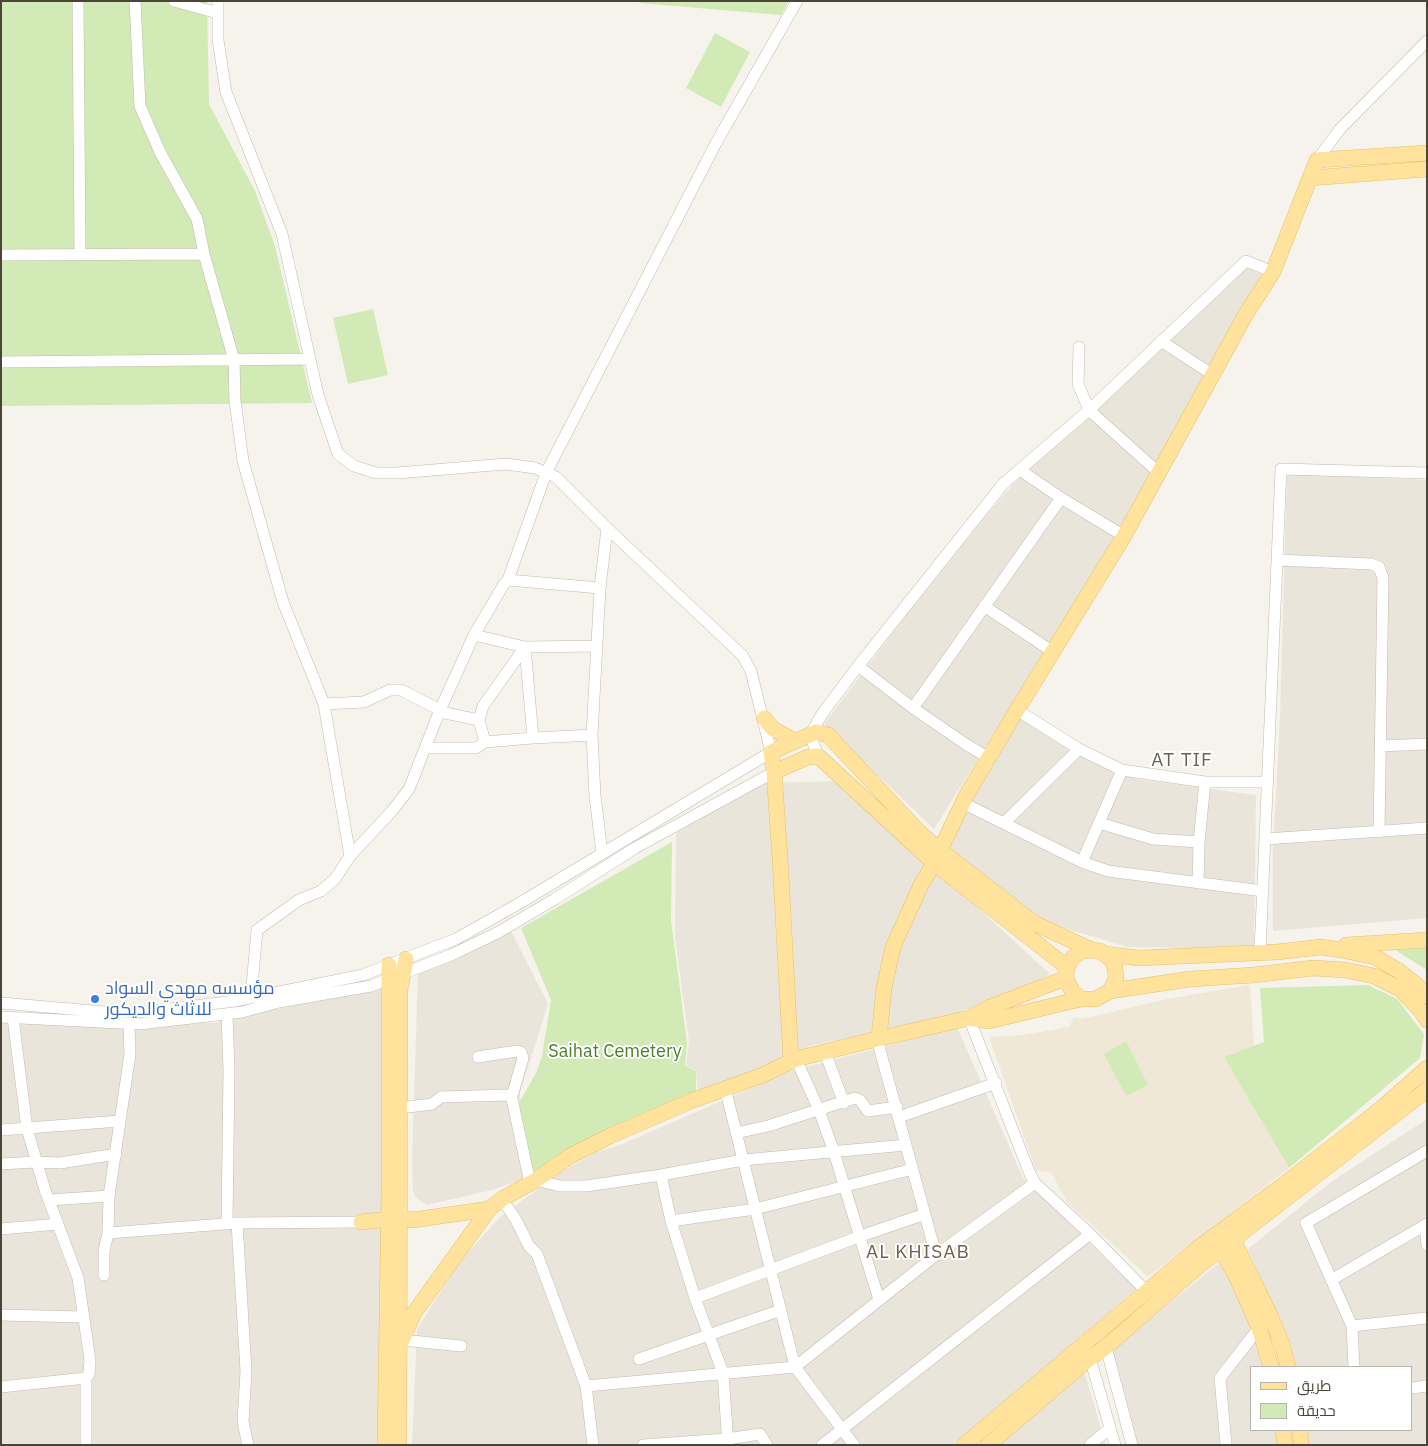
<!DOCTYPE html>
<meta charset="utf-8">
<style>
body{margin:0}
#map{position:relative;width:1428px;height:1446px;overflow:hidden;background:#f6f3ec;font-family:"IBM Plex Sans",Cairo,sans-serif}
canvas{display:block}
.frame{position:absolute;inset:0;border:2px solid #4b4439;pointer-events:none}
.legend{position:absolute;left:1250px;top:1366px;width:162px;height:65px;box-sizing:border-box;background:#fff;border:1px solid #b7b4b0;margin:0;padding:6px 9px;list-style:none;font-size:15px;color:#4b4439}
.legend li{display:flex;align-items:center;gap:10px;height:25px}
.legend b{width:25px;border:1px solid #b7b4b0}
</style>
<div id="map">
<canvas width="1428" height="1446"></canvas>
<div class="frame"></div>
<ul class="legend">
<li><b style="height:6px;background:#ffe39c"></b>طريق</li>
<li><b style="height:14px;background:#d2eab5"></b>حديقة</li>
</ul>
</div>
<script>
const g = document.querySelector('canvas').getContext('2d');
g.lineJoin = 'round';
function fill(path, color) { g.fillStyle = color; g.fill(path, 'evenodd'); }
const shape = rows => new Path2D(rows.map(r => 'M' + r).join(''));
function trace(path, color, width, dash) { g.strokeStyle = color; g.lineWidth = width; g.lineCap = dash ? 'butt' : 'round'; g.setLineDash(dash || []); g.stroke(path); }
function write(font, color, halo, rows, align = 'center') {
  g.font = font + ' "IBM Plex Sans",Cairo,sans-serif'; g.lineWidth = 4; g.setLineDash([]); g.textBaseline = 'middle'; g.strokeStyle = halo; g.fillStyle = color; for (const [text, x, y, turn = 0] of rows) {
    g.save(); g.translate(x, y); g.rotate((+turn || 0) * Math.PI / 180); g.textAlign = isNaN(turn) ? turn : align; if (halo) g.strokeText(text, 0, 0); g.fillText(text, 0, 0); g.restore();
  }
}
const residential = shape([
 [1244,265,1265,277,1099,565,934,829,824,724,903,619,988,513,1024,472],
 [1287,474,1427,480,1427,918,1273,931,1273,851,1280,718],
 [1017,717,1136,779,1256,795,1254,949,1128,947,1037,920,944,849],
 [840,781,1050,974,1002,999,932,1020,810,1046,698,1095,696,1070,686,1066,689,1041,675,937,676,833,715,809,767,783],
 [511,931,548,1004,520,1093,526,1178,492,1190,427,1205,416,1198,413,1191,412,1162,418,973],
 [387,985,384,1445,1,1445,1,1015,214,1023],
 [957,1027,1023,1178,1136,1289,954,1445,412,1445,417,1329,460,1261,501,1216,562,1171,597,1152,620,1145,791,1071],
 [1427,1119,1427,1445,1303,1445,1301,1430,1412,1430,1412,1367,1294,1367,1291,1345,1248,1249,1331,1182],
 [1223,1260,1267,1367,1252,1367,1252,1430,1275,1430,1277,1445,1137,1445,1112,1349],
 [1083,1367,1106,1445,993,1445]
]);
const education = shape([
 [1250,985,1254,1046,1224,1057,1289,1168,1148,1277,1067,1202,1051,1172,1036,1171,989,1037,1023,1035,1069,1027,1074,1017,1082,1019,1167,999]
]);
const green = shape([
 [1,1,207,1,209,104,255,191,275,246,312,403,1,406],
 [639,1,789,1,781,15,639,3],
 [715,33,750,52,721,107,686,88],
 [373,309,388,375,348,384,333,318],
 [672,842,671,920,687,1043,685,1066,696,1071,696,1093,530,1173,517,1115,519,1103,536,1073,542,1056,551,1000,521,928],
 [1427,948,1427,970,1395,950],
 [1368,985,1397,999,1424,1034,1420,1058,1289,1168,1224,1057,1264,1042,1260,988],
 [1126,1041,1148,1085,1126,1096,1104,1054]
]);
const minor = shape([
 [78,1,80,255],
 [135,1,140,106,160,152,197,219,204,254,234,360,235,401,243,461,283,602,324,704,350,856],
 [174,1,218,13],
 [1317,160,1340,129,1427,41],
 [1,255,204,254],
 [1161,341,1213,375],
 [1079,347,1078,384,1089,410,1159,473],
 [1,362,310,359],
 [1020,470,1061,498,1124,536],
 [1277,560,1371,564,1379,567,1383,578,1379,832],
 [508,580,546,473,716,143,797,1],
 [984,606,1053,652],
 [474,635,525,647,597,646],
 [525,647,483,706,479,720,485,742,533,738,592,735],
 [525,647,533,738],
 [858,666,913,708,967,745,989,758],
 [324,704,364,702,390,690,401,690,440,710],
 [913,708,1061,498],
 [1017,710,1079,749,1122,770,1205,782,1268,782],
 [440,712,479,720],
 [1381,746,1427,744],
 [426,748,476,748,485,742],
 [818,756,810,735,822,714,858,666,1003,484,1089,410,1246,261,1273,272],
 [963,803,1082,862,1108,871,1263,891],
 [1004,823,1079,749],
 [1099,823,1153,839,1199,842],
 [1265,839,1427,828],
 [602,853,595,796,592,735,600,588,607,528],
 [1082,862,1122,770],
 [1198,883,1199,842,1205,782],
 [1260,952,1281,469,1427,473],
 [251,997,257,930,299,900,321,891,335,879,350,856,392,811,409,789,440,710,474,635,504,584,508,580,600,588],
 [1,1003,105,1012,146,1012,235,1001,363,975,456,939,520,903,771,752,751,671,742,655,607,528,556,477,535,468,506,464,397,473,376,473,354,466,338,454,318,395,282,234,226,92,218,40,218,1],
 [227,1014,229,1071,227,1224],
 [1,1017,140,1024,242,1012,279,1002,371,986,451,955,497,933,555,899,635,848,774,772],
 [13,1018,27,1129,45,1190,78,1278,90,1360,89,1374,86,1378,86,1445],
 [969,1018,1030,1174,1035,1183,1090,1234,1146,1291],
 [877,1039,936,1255],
 [825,1052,844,1103],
 [796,1059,819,1110,834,1152,879,1300],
 [725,1088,795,1367,854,1445],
 [511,1094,530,1183],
 [400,1108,432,1104,441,1097,508,1095,513,1093,523,1058,521,1052,517,1051,478,1057],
 [899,1117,996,1083],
 [1,1130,120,1121],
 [736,1133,768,1126,855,1098,860,1100,868,1111,897,1107],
 [1,1164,36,1162,60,1163,116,1154],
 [661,1175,671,1221,695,1298,723,1373,728,1445],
 [536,1180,560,1186,586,1186,661,1175,743,1160,906,1145],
 [502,1199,516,1220,529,1246,537,1254,586,1386,593,1445],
 [49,1200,109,1196],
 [671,1221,755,1209,913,1169],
 [237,1223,246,1371,243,1422,248,1445],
 [1425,1225,1427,1245],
 [1,1229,58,1224],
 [108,1233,237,1223,361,1222],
 [104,1275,104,1251,108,1233,109,1196,130,1054,129,1024],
 [1331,1280,1427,1224],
 [695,1298,861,1236,925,1214],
 [1,1315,84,1317],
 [1352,1326,1427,1318],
 [402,1340,461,1346],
 [1106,1347,1132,1445],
 [1090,1358,1115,1445],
 [639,1359,781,1310],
 [1354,1367,1352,1326,1306,1223,1427,1151],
 [586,1386,795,1367,936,1255,1035,1183],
 [1,1387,86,1378],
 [1412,1388,1427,1386],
 [643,1445,727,1439,760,1434,767,1445],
 [822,1445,1090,1234],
 [1090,1445,1110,1428],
 [1226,1445,1220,1378,1259,1328]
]);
const major = shape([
 [1310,178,1427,169],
 [764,718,773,729,795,741],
 [774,772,808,757,818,756,934,863,1067,967],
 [1346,945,1427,940],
 [1105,954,1139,958,1277,952,1321,947,1341,950,1375,957,1399,971,1419,987,1427,996],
 [1110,991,1190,979,1254,975,1313,968,1345,970,1374,976,1400,989,1421,1011,1427,1020],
 [969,1018,989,1021,1068,1002,1083,999,1096,999,1110,991,1116,979,1115,967,1111,959,1100,951,1092,950,1083,951,1073,957,1067,967,1066,978,1073,993,1083,999],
 [879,1038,884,988,893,947,921,885,934,863,967,794,1017,710,1124,536,1246,314,1273,272,1317,160,1427,153],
 [791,1061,780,858,774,772,771,752,816,732,828,735,922,835,940,850,1034,923,1092,950],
 [361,1222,401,1218,413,1220,489,1209],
 [1233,1239,1269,1313,1282,1344,1288,1367],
 [1221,1249,1236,1276,1259,1328,1271,1367],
 [399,1347,414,1313,489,1209,502,1199,536,1180,570,1156,610,1136,691,1101,763,1075,796,1059,877,1039,969,1018,990,1007,1066,978],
 [1283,1430,1285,1445],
 [1300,1430,1301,1445],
 [385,1445,389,1192,389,965],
 [399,1445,400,990,406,959],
 [964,1445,1198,1248,1283,1185,1383,1107,1427,1068],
 [988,1445,1090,1358,1106,1347,1200,1265,1427,1090]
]);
const markers = [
 [95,999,5,"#3f7fe0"]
];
const shopNames = [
 ["مؤسسه مهدي السواد",105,989],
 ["للاثاث والديكور",105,1010]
];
const parkNames = [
 ["Saihat Cemetery",615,1052]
];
const neighbourhoodNames = [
 ["AT TIF",1182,761],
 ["AL KHISAB",918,1253]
];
fill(residential, '#eae5da');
fill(education, '#efe8d6');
fill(green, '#d2eab5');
trace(minor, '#c2bbae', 12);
trace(major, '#e6c16a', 16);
trace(minor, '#fff', 11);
trace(major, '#ffe39c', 15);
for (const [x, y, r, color] of markers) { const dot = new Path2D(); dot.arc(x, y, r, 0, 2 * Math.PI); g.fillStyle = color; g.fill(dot); trace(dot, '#fff', 2); }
write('18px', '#366cbe', '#fff', shopNames, 'left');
write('18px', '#4a7f2a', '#fff', parkNames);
g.letterSpacing = '1px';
write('19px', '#6e6250', '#fff', neighbourhoodNames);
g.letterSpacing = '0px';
</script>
